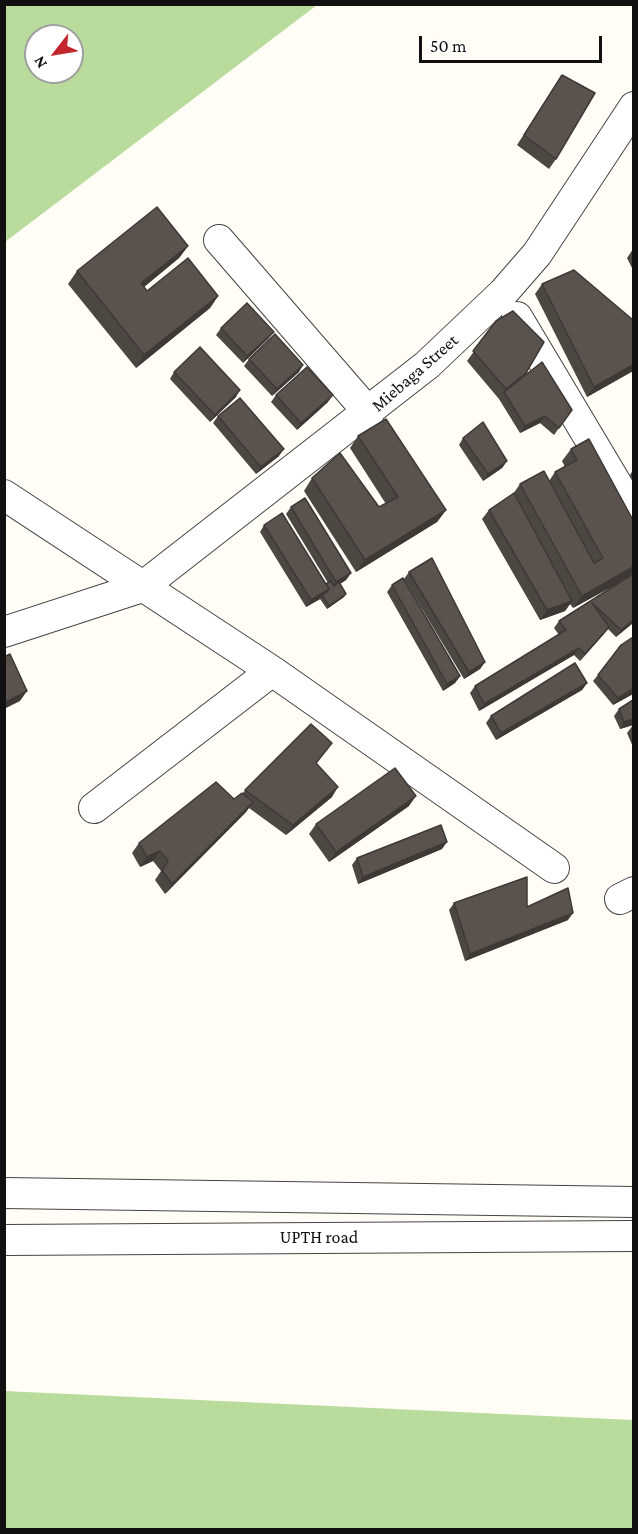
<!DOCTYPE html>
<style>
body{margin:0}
#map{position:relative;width:638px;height:1534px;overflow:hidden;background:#fffdf5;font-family:"Crimson Pro",serif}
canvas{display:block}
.frame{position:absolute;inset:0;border:6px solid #111;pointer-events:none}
.north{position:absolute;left:24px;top:24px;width:60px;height:60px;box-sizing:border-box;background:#fff;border:2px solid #a0a0a0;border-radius:50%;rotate:239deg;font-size:16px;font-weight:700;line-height:24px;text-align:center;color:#111}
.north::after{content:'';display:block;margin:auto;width:21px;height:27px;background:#c4262e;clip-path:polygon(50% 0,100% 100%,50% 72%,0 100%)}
.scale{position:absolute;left:419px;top:36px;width:183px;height:27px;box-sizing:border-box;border:3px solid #111;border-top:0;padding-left:8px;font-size:18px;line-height:21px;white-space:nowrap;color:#111;-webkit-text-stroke:4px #fff;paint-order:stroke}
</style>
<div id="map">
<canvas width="638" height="1534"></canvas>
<div class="frame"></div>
<div class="north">N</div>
<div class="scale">50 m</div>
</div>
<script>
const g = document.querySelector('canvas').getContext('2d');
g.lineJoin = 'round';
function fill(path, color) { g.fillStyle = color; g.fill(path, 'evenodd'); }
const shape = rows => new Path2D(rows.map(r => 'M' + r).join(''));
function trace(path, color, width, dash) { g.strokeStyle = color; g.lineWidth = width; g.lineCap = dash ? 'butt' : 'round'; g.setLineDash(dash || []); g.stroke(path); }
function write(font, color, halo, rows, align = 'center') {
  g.font = font + ' "Crimson Pro",serif'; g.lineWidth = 6; g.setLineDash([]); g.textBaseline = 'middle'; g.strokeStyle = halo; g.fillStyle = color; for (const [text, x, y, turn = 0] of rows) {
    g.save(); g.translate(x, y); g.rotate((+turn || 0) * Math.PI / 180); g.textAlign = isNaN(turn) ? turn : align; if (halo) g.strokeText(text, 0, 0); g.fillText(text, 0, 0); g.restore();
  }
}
const forest = shape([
 [5,4,317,4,317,5,5,242],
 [36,36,72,36,72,72,36,72],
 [4,1391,633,1420,633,1529,5,1529]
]);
const street = shape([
 [219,240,369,413],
 [517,317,634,513],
 [4,495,272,671,554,868],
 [4,632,142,587,427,365,503,293,537,254,634,107],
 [94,808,272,671],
 [620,899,634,892],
 [4,1193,634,1202],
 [4,1240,634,1236]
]);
const wall = shape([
 [562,75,556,159,549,169,517,145],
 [188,246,179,258,144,287,147,291,218,296,210,308,136,368,68,284,77,271],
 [633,249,633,270,627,258],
 [542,284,633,371,587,397,535,294],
 [496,321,524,376,572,410,554,435,540,423,520,433,499,399,467,361],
 [221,328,269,338,243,363,216,335],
 [249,359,299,372,272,396,244,366],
 [174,372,236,397,210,422,170,379],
 [276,395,328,402,297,430,271,402],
 [218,416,279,456,256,474,213,423],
 [358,436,446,510,437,522,356,572,304,491,312,478,379,507,386,504,350,448],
 [463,438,507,461,502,468,483,481,459,445],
 [589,439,633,520,633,623,616,637,608,629,580,661,574,655,479,711,470,693,475,686,559,635,554,628,559,621,626,579,573,608,570,604,565,611,540,620,482,519,489,510,513,494,520,484,544,471,549,481,555,472,565,467,562,461,571,449],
 [633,470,633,482,630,475],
 [291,507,351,573,346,580,340,584,346,594,344,597,327,609,320,599,306,607,260,532,264,525,326,584,328,583,286,514],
 [409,572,485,662,480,669,464,679,404,579],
 [392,585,460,676,455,683,443,691,387,592],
 [598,675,633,694,613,705,593,681],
 [587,683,582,690,496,740,486,723,491,716],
 [633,700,633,747,627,733,633,725,620,729,614,716,619,709],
 [332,743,316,764,332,797,286,835,249,808,246,812,165,894,155,880,161,871,153,861,140,867,132,853,139,843,234,799,243,793,245,790],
 [409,806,329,862,309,834,316,824],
 [442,849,358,884,352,865,357,858],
 [454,903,527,907,568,920,465,961,449,910]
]);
const shadedWall = shape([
 [188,246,179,258,133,296,141,283],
 [218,296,210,308,136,368,144,355],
 [274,332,269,338,243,363,247,356],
 [303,365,299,372,272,396,277,389],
 [633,365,633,371,587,397,594,387],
 [240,390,236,397,210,422,215,415],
 [333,395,328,402,297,430,301,423],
 [545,416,540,423,520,433,525,426],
 [284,449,279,456,256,474,261,467],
 [507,461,502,468,483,481,488,474],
 [446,510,437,522,356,572,365,560],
 [633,567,633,575,573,608,582,596],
 [351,573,346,580,332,589,336,582],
 [329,589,323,597,322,595,320,599,306,607,311,600],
 [346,594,344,597,327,609,329,606],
 [572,601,565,611,540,620,547,610],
 [633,620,633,623,616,637,621,630],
 [609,627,604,634,580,661,585,654],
 [579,648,574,655,479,711,484,704],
 [485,662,480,669,464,679,469,672],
 [460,676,455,683,443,691,447,684],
 [587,683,582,690,496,740,501,733],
 [633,689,633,694,613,705,618,698],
 [27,691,20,701,4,709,4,703],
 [633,719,633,725,620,729,624,722],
 [338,787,332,797,286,835,293,825],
 [416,796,409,806,329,862,336,852],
 [253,802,246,812,165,894,172,884],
 [447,842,442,849,358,884,363,877],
 [160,851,153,861,140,867,147,857],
 [573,913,568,920,465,961,470,954]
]);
const building = shape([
 [562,75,595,93,556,159,524,135,562,75],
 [157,207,188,246,141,283,147,291,188,258,218,296,144,355,77,271,157,207],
 [574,270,633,320,633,365,594,387,542,284,574,270],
 [247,303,274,332,247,356,221,328,247,303],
 [513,311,544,342,526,373,506,389,473,351,496,321,513,311],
 [275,334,303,365,277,389,249,359,275,334],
 [200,347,240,390,215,415,174,372,200,347],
 [542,362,572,410,559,428,545,416,525,426,504,392,542,362],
 [307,367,333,395,301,423,276,395,307,367],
 [240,398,284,449,261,467,218,416,240,398],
 [386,419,446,510,365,560,312,478,340,453,379,507,398,497,358,436,386,419],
 [483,422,507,461,488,474,463,438,483,422],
 [589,439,633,520,633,567,582,596,520,484,544,471,594,563,603,558,555,472,577,460,571,449,589,439],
 [514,493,572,601,547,610,489,510,514,493],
 [305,498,351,573,336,582,291,507,305,498],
 [282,513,329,589,311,600,264,525,282,513],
 [432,558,485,662,469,672,409,572,432,558],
 [633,574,633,620,621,630,592,603,609,627,585,654,579,648,484,704,475,686,566,630,559,621,633,574],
 [403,578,460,676,447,684,392,585,403,578],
 [331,581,334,586,339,582,346,594,329,606,322,595,327,592,329,589,326,584,331,581],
 [633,637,633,689,618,698,598,675,621,645,633,637],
 [10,654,27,691,4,703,4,657,10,654],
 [575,663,587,683,501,733,491,716,575,663],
 [633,700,633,719,624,722,619,709,633,700],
 [311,724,332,743,316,763,338,787,293,825,245,790,311,724],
 [395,768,416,796,336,852,316,824,395,768],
 [216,782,234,799,242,793,253,802,172,884,162,870,168,861,160,851,147,857,139,843,216,782],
 [441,825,447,842,363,877,357,858,441,825],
 [527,877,527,907,568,888,573,913,470,954,454,903,527,877]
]);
const streetNames = [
 ["Miebaga Street",415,373,-41],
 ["UPTH road",319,1237]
];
fill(forest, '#b9dc9c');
trace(street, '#444', 32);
trace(street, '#fff', 30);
fill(wall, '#4d4742');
fill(shadedWall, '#3f3936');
fill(building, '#5a524d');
trace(building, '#3f3936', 1.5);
write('18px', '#111', '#fff', streetNames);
</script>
